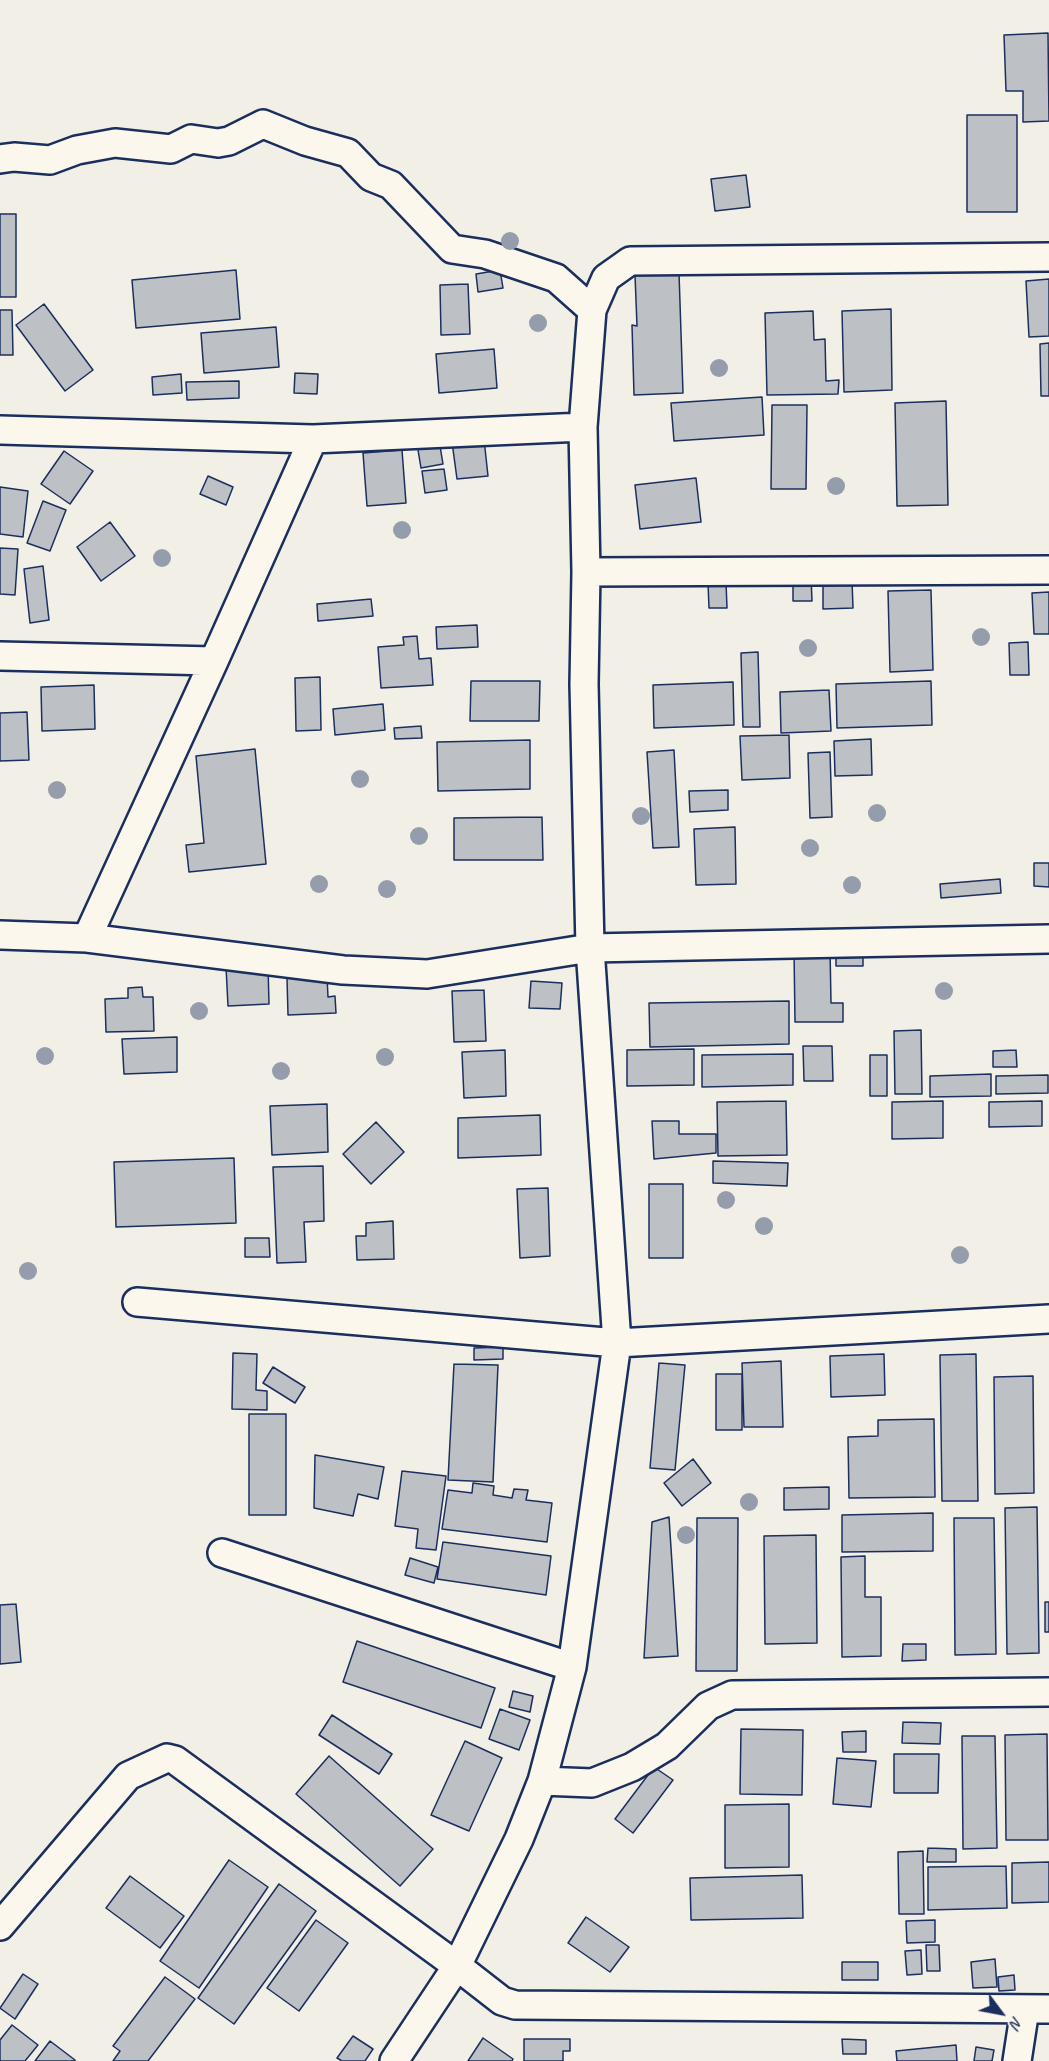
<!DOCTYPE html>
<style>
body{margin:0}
#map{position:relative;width:1049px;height:2061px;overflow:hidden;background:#f2efe6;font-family:Caveat,sans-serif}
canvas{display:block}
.north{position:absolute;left:971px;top:1983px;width:60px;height:60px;-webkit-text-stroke:4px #fbf7ec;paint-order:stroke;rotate:122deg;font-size:16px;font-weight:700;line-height:24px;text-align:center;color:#1b2f5e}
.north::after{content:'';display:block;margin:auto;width:21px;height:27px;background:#1b2f5e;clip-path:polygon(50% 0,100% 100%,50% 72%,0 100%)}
</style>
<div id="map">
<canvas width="1049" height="2061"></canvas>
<div class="north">N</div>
</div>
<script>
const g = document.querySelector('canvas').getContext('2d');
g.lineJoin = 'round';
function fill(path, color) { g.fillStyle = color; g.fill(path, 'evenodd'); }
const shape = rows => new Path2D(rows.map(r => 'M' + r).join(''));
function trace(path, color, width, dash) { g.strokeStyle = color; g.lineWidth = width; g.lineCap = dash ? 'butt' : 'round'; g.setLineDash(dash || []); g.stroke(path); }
const building = shape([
 [1048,33,1049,121,1023,122,1023,91,1006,91,1004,35,1048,33],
 [967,115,1017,115,1017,212,967,212,967,115],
 [746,175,750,207,715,211,711,179,746,175],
 [0,214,16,214,16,297,0,297,0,214],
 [236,270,240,319,136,328,132,280,236,270],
 [500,270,503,288,478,292,476,274,500,270],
 [679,273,683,393,634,395,632,325,637,326,635,275,679,273],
 [1049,279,1049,336,1029,337,1026,281,1049,279],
 [468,284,470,334,441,335,440,285,468,284],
 [44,304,93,370,65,391,16,325,44,304],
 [891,309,892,390,844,392,842,311,891,309],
 [0,310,12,310,13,355,0,355,0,310],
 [813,311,814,340,825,339,826,381,839,380,838,394,767,395,765,313,813,311],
 [276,327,279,367,204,373,201,333,276,327],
 [1049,343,1049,396,1041,396,1040,344,1049,343],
 [494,349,497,388,439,393,436,354,494,349],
 [295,373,318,374,317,394,294,393,295,373],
 [181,374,182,393,153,395,152,377,181,374],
 [239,381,239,398,187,400,186,382,239,381],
 [762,397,764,435,674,441,671,403,762,397],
 [946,401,948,505,897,506,895,403,946,401],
 [772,405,807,405,806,489,771,489,772,405],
 [484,439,488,476,457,479,452,442,484,439],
 [439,440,443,464,421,468,417,444,439,440],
 [402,450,406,503,367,506,363,453,402,450],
 [64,451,93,471,70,504,41,484,64,451],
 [444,469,447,490,425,493,422,471,444,469],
 [208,476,233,487,226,505,200,494,208,476],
 [696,478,701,522,640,529,635,485,696,478],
 [0,487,28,491,23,537,0,534,0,487],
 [43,501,66,510,50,551,27,543,43,501],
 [110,522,135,556,101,581,77,547,110,522],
 [0,548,18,549,15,595,0,594,0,548],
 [43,566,49,620,30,623,24,569,43,566],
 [811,576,812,601,793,601,793,577,811,576],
 [852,580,853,608,823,609,823,581,852,580],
 [726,582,727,608,709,608,708,583,726,582],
 [931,590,933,670,890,672,888,591,931,590],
 [1049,592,1049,634,1034,634,1032,593,1049,592],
 [371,599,373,616,318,621,317,604,371,599],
 [477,625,478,647,437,649,436,627,477,625],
 [417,636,419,659,431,658,433,685,381,688,378,647,404,645,403,637,417,636],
 [1028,642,1029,675,1010,675,1009,643,1028,642],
 [758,652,760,727,743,727,741,653,758,652],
 [320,677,321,730,296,731,295,678,320,677],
 [471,681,540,681,539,721,470,721,471,681],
 [931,681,932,725,837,728,836,684,931,681],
 [733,682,734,725,654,728,653,685,733,682],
 [94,685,95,729,42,731,41,687,94,685],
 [829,690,831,731,781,733,780,692,829,690],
 [383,704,385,730,335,735,333,709,383,704],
 [27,712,29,760,0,761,0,713,27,712],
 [421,726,422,738,395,739,394,728,421,726],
 [789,735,790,778,742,780,740,736,789,735],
 [871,739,872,775,835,776,834,741,871,739],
 [530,740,530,789,438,791,437,742,530,740],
 [255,749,266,864,189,872,186,845,204,843,196,756,255,749],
 [674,750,679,847,653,848,647,752,674,750],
 [830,752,832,817,810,818,808,753,830,752],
 [728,790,728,810,690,812,689,791,728,790],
 [542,817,543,860,454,860,454,818,542,817],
 [735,827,736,884,696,885,694,829,735,827],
 [1034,863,1049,863,1049,887,1034,886,1034,863],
 [1000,879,1001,893,941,898,940,884,1000,879],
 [863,947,863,966,836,966,836,948,863,947],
 [830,949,831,1003,843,1003,843,1022,795,1022,794,950,830,949],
 [268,965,269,1004,228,1006,226,967,268,965],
 [327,976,328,997,335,996,336,1013,288,1015,287,978,327,976],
 [531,981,562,983,560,1009,529,1008,531,981],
 [142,987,143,997,153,997,154,1031,106,1032,105,999,128,998,128,988,142,987],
 [484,990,486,1041,454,1042,452,991,484,990],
 [789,1001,789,1044,650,1047,649,1003,789,1001],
 [921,1030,922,1094,895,1094,894,1031,921,1030],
 [177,1037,177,1072,124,1074,122,1039,177,1037],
 [803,1046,832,1046,833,1081,804,1081,803,1046],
 [694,1049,694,1085,627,1086,627,1050,694,1049],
 [505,1050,506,1096,464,1098,462,1052,505,1050],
 [1016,1050,1017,1067,993,1067,993,1051,1016,1050],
 [793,1054,793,1085,702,1087,702,1055,793,1054],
 [870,1055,887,1055,887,1096,870,1096,870,1055],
 [991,1074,991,1096,930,1097,930,1076,991,1074],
 [1048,1075,1048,1093,996,1094,996,1076,1048,1075],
 [786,1101,787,1155,718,1156,717,1102,786,1101],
 [943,1101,943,1138,892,1139,892,1102,943,1101],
 [1042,1101,1042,1126,989,1127,989,1102,1042,1101],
 [327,1104,328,1152,272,1155,270,1106,327,1104],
 [540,1115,541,1155,458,1158,458,1118,540,1115],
 [652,1121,679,1121,679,1134,716,1134,716,1153,654,1159,652,1121],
 [376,1122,404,1152,371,1184,343,1154,376,1122],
 [234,1158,236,1223,116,1227,114,1162,234,1158],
 [713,1161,788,1163,787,1186,713,1183,713,1161],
 [323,1166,324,1221,304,1222,306,1262,277,1263,273,1167,323,1166],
 [649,1184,683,1184,683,1258,649,1258,649,1184],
 [548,1188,550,1256,520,1258,517,1189,548,1188],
 [393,1221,394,1259,357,1260,356,1236,366,1236,366,1223,393,1221],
 [245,1238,269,1238,270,1257,245,1257,245,1238],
 [503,1347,503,1359,474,1360,474,1348,503,1347],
 [233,1353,257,1354,256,1390,267,1391,267,1410,232,1409,233,1353],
 [884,1354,885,1395,831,1397,830,1356,884,1354],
 [976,1354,978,1501,942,1501,940,1355,976,1354],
 [781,1361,783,1427,744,1427,742,1363,781,1361],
 [659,1363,685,1365,675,1470,650,1468,659,1363],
 [454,1364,498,1365,493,1482,448,1480,454,1364],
 [273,1367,305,1387,295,1403,263,1383,273,1367],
 [716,1374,742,1374,742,1430,716,1430,716,1374],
 [1033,1376,1034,1493,995,1494,994,1377,1033,1376],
 [249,1414,286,1414,286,1515,249,1515,249,1414],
 [934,1419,935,1497,849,1498,848,1437,878,1436,878,1420,934,1419],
 [315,1455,384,1467,378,1499,358,1494,353,1516,314,1508,315,1455],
 [693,1459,711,1483,682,1506,664,1483,693,1459],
 [402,1471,446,1476,436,1550,416,1548,418,1529,395,1526,402,1471],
 [473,1483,494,1486,493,1495,512,1498,514,1489,528,1490,526,1500,552,1503,547,1542,442,1529,448,1490,472,1493,473,1483],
 [829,1487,829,1509,784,1510,784,1488,829,1487],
 [1037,1507,1039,1653,1007,1654,1005,1508,1037,1507],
 [933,1513,933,1551,842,1552,842,1515,933,1513],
 [669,1517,678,1656,644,1658,652,1522,669,1517],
 [697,1518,738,1518,737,1671,696,1671,697,1518],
 [954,1518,994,1518,996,1654,955,1655,954,1518],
 [816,1535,817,1643,765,1644,764,1536,816,1535],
 [443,1542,551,1556,546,1595,437,1579,443,1542],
 [865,1556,865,1597,881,1597,881,1656,842,1657,841,1557,865,1556],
 [410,1558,438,1567,434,1583,405,1575,410,1558],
 [1045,1602,1049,1602,1049,1632,1045,1632,1045,1602],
 [16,1604,21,1662,0,1664,0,1605,16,1604],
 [357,1641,495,1688,481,1728,343,1682,357,1641],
 [903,1644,926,1644,926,1660,902,1661,903,1644],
 [513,1691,533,1696,530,1712,509,1707,513,1691],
 [500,1709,530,1720,519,1750,489,1739,500,1709],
 [332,1715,392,1754,379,1774,319,1735,332,1715],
 [903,1722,941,1723,940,1744,902,1743,903,1722],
 [741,1729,803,1730,802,1795,740,1794,741,1729],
 [866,1731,866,1752,843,1752,842,1732,866,1731],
 [1047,1734,1048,1840,1006,1840,1005,1735,1047,1734],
 [962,1736,995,1736,997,1848,963,1849,962,1736],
 [465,1741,502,1758,469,1831,431,1815,465,1741],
 [894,1754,939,1754,938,1793,894,1793,894,1754],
 [329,1756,433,1849,400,1886,296,1794,329,1756],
 [837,1758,876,1761,871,1807,833,1804,837,1758],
 [654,1767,673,1780,633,1833,615,1819,654,1767],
 [789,1804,789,1867,725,1868,725,1805,789,1804],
 [928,1848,956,1849,956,1862,927,1862,928,1848],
 [923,1851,924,1914,899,1914,898,1852,923,1851],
 [229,1860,268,1887,199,1988,160,1961,229,1860],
 [1049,1862,1049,1902,1012,1903,1012,1863,1049,1862],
 [1006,1866,1007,1908,928,1910,928,1867,1006,1866],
 [802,1875,803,1918,691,1920,690,1878,802,1875],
 [130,1876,184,1916,160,1948,106,1908,130,1876],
 [279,1884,316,1911,234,2024,198,1998,279,1884],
 [586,1917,629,1947,610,1972,568,1943,586,1917],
 [316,1920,348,1943,299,2011,267,1988,316,1920],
 [935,1920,935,1942,907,1943,906,1921,935,1920],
 [926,1945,939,1945,940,1971,927,1971,926,1945],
 [921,1950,922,1974,907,1975,905,1951,921,1950],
 [995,1959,997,1987,973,1988,971,1962,995,1959],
 [842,1962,878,1962,878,1980,842,1980,842,1962],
 [23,1974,38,1984,15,2019,0,2008,23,1974],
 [1014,1975,1015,1990,999,1991,998,1977,1014,1975],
 [165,1977,195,1999,148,2061,113,2061,120,2051,113,2046,165,1977],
 [12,2025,38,2045,25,2061,0,2061,0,2040,12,2025],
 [353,2036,373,2049,365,2061,342,2061,337,2058,353,2036],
 [483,2038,513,2059,512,2061,468,2061,483,2038],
 [524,2039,570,2039,570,2051,563,2051,563,2061,524,2061,524,2039],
 [842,2039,866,2040,866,2054,843,2054,842,2039],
 [50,2041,75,2060,75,2061,35,2061,50,2041],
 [956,2045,957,2061,897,2061,896,2051,956,2045],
 [976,2047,994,2050,992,2061,974,2061,976,2047]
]);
const minor = shape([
 [0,159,14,157,50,160,77,150,115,143,171,149,191,139,218,143,229,141,263,124,305,141,348,153,371,177,391,185,452,249,485,254,556,278,592,310],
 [0,430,313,439,583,427],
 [586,572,1049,570],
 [0,656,214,661],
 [0,935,87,938,343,970,427,974,590,948,1049,939],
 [87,938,214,661,313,439],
 [137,1302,617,1343,1049,1319],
 [222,1553,572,1667],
 [542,1781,592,1783,632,1767,667,1746,708,1706,732,1695,1049,1692],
 [0,1926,128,1776,167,1758,175,1760,457,1966,502,2001,515,2005,1049,2009],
 [394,2061,457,1966,519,1839,542,1781,572,1667,617,1343,590,948,584,684,586,572,583,427,592,310,606,278,630,261,1049,257],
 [1017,2061,1025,2009]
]);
const trees = [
 [510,241],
 [538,323],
 [719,368],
 [836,486],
 [402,530],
 [162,558],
 [981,637],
 [808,648],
 [360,779],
 [57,790],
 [877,813],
 [641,816],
 [419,836],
 [810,848],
 [319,884],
 [852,885],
 [387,889],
 [944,991],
 [199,1011],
 [45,1056],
 [385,1057],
 [281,1071],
 [726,1200],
 [764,1226],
 [960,1255],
 [28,1271],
 [749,1502],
 [686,1535]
];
fill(building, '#bdc0c4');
trace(building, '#1b2f5e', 1.5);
trace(minor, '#1b2f5e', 32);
trace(minor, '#fbf7ec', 27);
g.fillStyle = '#959cab';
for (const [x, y] of trees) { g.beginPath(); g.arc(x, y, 9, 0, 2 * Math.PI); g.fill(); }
</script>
